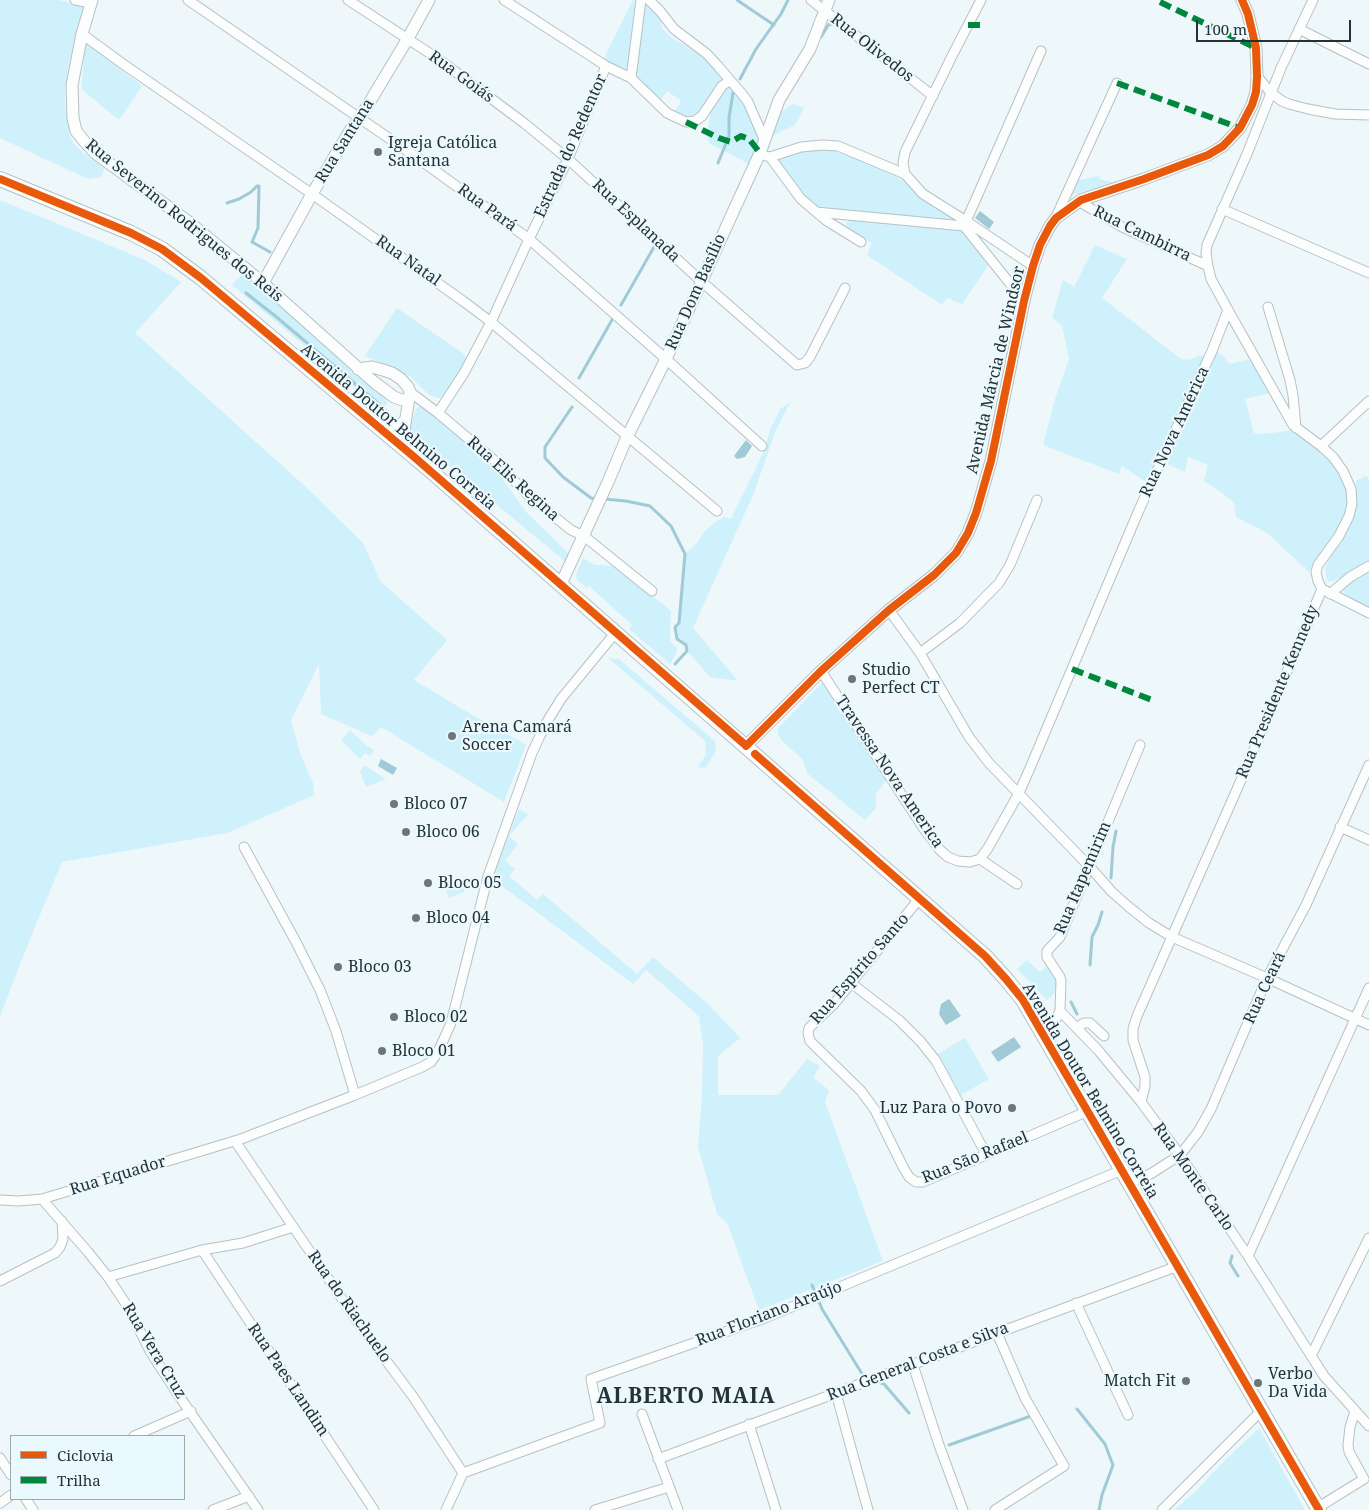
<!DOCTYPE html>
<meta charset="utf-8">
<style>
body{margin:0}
#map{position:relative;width:1369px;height:1510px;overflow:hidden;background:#eef7fa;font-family:"Noto Serif",serif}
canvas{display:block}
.legend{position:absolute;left:10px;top:1435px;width:175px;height:65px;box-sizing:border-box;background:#eaf9fe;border:1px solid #9ca9ad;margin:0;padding:6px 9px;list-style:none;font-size:15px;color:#273134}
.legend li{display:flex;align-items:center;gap:10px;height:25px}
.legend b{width:25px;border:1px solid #9ca9ad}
.scale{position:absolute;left:1196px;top:20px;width:155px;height:22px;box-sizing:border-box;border:2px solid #273134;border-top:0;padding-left:6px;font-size:15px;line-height:18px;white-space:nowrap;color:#273134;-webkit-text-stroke:4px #eaf9fe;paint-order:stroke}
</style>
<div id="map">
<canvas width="1369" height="1510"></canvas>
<ul class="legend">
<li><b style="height:6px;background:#e8590c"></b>Ciclovia</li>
<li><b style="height:6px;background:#00873e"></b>Trilha</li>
</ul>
<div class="scale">100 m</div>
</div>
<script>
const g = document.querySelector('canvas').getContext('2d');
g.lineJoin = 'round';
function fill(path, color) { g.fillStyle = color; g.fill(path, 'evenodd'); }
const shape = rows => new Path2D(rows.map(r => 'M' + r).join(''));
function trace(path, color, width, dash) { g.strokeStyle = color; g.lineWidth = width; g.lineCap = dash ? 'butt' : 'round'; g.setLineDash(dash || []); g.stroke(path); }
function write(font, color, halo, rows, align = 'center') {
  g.font = font + ' "Noto Serif",serif'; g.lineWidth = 4.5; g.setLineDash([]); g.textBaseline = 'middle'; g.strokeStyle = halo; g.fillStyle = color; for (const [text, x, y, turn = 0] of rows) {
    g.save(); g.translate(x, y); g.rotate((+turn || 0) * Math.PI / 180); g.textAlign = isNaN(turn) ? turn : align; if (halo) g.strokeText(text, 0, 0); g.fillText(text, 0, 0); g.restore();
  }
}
const green = shape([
 [0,0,58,0,80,5,84,9,76,35,68,69,65,89,65,107,70,136,74,144,83,153,105,168,101,177,88,179,0,138],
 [633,0,635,0,629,65,624,69,617,68,603,60],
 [643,0,655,10,660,19,663,29,671,37,705,58,726,78,701,112,690,119,674,112,680,104,680,100,667,91,659,102,634,76],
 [86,43,142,86,119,120,81,89],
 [729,84,733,86,761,138,751,165,709,143,707,135,711,111,718,97],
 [793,104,804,108,795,125,772,136,781,112],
 [831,150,857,158,907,182,925,201,955,219,960,224,866,214,816,206,800,191,773,159,804,151],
 [1099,176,1099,179,1111,182,1111,184,1064,197,1070,182],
 [0,200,145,260,181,282,135,333,308,489,363,543,381,582,447,640,414,680,469,713,526,745,504,802,381,727,372,736,321,714,319,664,291,720,300,753,313,783,314,795,227,833,62,862,30,939,0,1016],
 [852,218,964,230,988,266,962,304,947,298,942,305,867,255,872,243,853,232,845,224],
 [1095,245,1127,259,1102,298,1181,359,1189,360,1199,355,1205,357,1148,483,1122,466,1119,474,1043,445,1055,399,1069,359,1062,326,1052,317,1063,280,1074,287],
 [244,273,386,399,387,404,383,409,379,408,232,285],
 [397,308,464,354,467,361,444,397,437,398,428,394,410,376,365,356],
 [1215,351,1224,356,1229,364,1252,359,1271,393,1245,399,1254,433,1264,434,1294,430,1332,461,1349,488,1350,505,1346,518,1309,572,1267,533,1236,517,1234,503,1221,492,1204,481,1208,465,1188,457,1185,472,1167,464],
 [790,403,776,430,753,495,693,628,738,681,710,677,687,651,686,645,677,639,675,627,679,622,685,554,696,544,705,531,715,522,725,517,731,519,764,451,770,430,780,409],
 [421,404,468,441,498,473,527,513,571,556,566,562,411,434,409,429,416,409],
 [1366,476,1369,479,1369,564,1347,576,1329,582,1326,577,1325,568,1349,522,1354,507,1356,491,1356,481],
 [583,558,595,565,616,566,671,611,670,641,677,648,677,652,670,664,629,629,632,625,589,586,587,588,577,580,576,575],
 [1369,572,1369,608,1350,600,1343,592,1345,586,1356,577],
 [608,658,619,659,715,741,716,751,706,767,700,768,698,766,706,755,705,741],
 [822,683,888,778,876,794,876,808,865,820,808,774,802,759,781,740,778,734,778,728],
 [350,730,367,746,374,750,370,756,365,753,360,759,341,740],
 [364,765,386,779,366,787,360,772],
 [519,809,528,814,509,836,518,844,505,861,515,869,509,876,537,900,543,894,637,974,653,957,708,1004,740,1038,718,1056,718,1095,778,1095,807,1059,820,1066,813,1078,829,1090,825,1102,883,1261,759,1310,727,1223,717,1214,698,1147,702,1095,703,1045,699,1017,691,1009,646,970,633,984,494,880,497,863],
 [464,884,464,892,449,898,446,891],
 [1027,960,1040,972,1048,965,1052,970,1057,980,1057,986,1055,992,1050,998,1047,1000,1017,969],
 [965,1038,989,1079,961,1095,938,1054],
 [1259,1428,1305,1510,1174,1510,1196,1491,1224,1461]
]);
const water = shape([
 [980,211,994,222,989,229,975,218],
 [746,440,752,446,745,457,737,459,734,456],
 [381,759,397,768,393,775,378,766],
 [949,999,961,1016,946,1025,939,1014,941,1004],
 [1014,1037,1021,1047,998,1062,991,1052]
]);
const stream = shape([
 [737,0,774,25],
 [821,37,829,24,835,25,847,35],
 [740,79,756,49,781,14,788,0],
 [718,163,729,136,729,118,733,93],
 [227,203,239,199,251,192,257,186,259,186,258,228,252,242,270,252],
 [246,293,279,319],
 [621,305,654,247],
 [280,320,379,404],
 [579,378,612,320],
 [572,407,545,447,545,458,563,477,591,498,598,499],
 [604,499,626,501,650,506,671,526,685,554,679,623,675,627,677,639,686,645,687,651,675,664],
 [1111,878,1113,847,1116,831],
 [1090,965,1092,937,1098,925,1102,912],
 [1071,1002,1077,1014],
 [1232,1256,1230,1263,1238,1276],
 [812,1285,822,1309,864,1377,869,1379],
 [875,1381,884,1384,909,1413],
 [1077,1409,1105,1444,1113,1465,1102,1495,1099,1510],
 [949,1445,1031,1416]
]);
const minor = shape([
 [75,0,91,3],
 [188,0,419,159,529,239,666,359,762,446],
 [348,0,437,58,524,123,568,159,701,281,797,365,805,363,810,357,845,288],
 [504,0,606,66,631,78,667,113,686,122,695,121,702,116,722,86,730,80],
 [649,0,660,11,674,29,707,54,718,66,742,94,748,102,765,141],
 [811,0,933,96],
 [1299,29,1369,64],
 [82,34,123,64,312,194,463,301,491,322,717,511],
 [1257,76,1271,93,1282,101,1289,104,1308,109,1335,114,1369,115],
 [631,78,641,0],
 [766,156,770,157,801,199,827,221,861,242],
 [770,157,801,147,822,145,838,146,905,174,923,194,966,221,1033,266],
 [905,174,903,163,905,152,953,54,981,0],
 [1078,201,1122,227,1208,266],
 [1222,209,1369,273],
 [816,212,964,226,1024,301],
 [1056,217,1117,83],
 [964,226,1041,51],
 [1268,307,1290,380,1293,395,1296,428],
 [410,392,438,413,495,461,531,498,571,530,584,536,652,591],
 [438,413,464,373,491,322,529,239,568,159,606,66],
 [1321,446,1369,401],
 [1322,589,1369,613],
 [1330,594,1350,577,1369,566],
 [889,610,920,653,969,737,989,763,1089,866,1112,892,1129,907,1149,923,1172,937,1267,978,1369,1025],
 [920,653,960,623,999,583,1010,565,1037,500],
 [821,671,924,829,940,850,948,857,958,861,970,862,980,859,1017,884],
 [1340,827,1369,840],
 [244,847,296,942,320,990,336,1031,355,1095],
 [980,859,988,848,1019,793,1030,768,1139,510,1212,351,1228,310,1211,279,1208,266,1206,253,1207,245,1247,154,1281,68,1313,0],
 [919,899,834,1004,809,1028,808,1033,810,1041,861,1091,875,1110,902,1165,909,1177,916,1182,923,1182,1088,1111],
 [851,983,899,1020,921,1042,936,1061,986,1154],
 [1060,1011,1098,1050,1141,1102,1180,1155,1248,1256,1324,1376,1369,1426],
 [1078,1027,1084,1023,1090,1023,1104,1036],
 [1040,1029,1056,1019,1060,1011,1061,981,1060,977,1047,957,1047,951,1060,937,1140,745],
 [1141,1102,1145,1086,1145,1077,1133,1040,1133,1029,1137,1016,1245,771,1322,589,1318,581,1316,572,1318,565,1339,536,1349,516,1352,504,1351,489,1343,471,1333,457,1321,446,1293,425,1228,310],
 [235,1141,359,1324,414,1398,463,1473],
 [1130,1184,1152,1173,1180,1155,1198,1132,1211,1109,1267,978,1306,905,1369,765],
 [42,1199,88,1252,108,1277,128,1307,150,1351,177,1393,258,1510],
 [0,1200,19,1201,42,1199,241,1139,355,1095,422,1067,431,1062,438,1052,451,1023,488,876,532,753,545,725,561,699,616,632],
 [202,1250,374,1510],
 [1248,1256,1369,988],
 [108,1277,202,1250,243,1243,293,1227],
 [0,1281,55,1253,60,1247,63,1239,62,1221],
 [1076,1303,1128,1415],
 [1311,1356,1369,1238],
 [913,1365,939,1445,963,1510],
 [836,1393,868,1510],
 [642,1414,678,1510],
 [749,1424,776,1510],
 [134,1436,191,1411],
 [0,1458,11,1475],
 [658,1459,1178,1266],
 [463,1473,600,1423,591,1379,765,1318,1122,1170],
 [26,1499,33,1510],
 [0,1503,11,1495],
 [1317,1508,1364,1479,1349,1452,1348,1445,1350,1427,1355,1411],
 [213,1510,249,1496],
 [446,1510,463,1473],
 [595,1510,669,1487],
 [995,1510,1064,1466,1025,1398,997,1333],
 [1162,1510,1261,1411]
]);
const tertiary = shape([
 [92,0,82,34,72,85,73,118,76,131,84,141,94,152,190,223,263,283,374,382,394,397,408,402],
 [263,283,312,194,351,129,360,118,407,40,429,0],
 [358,369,372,367,383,370,392,373,401,379,408,387,410,392,404,430,408,441,418,456],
 [382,414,380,428,386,430,396,427,404,422],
 [561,584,608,482,627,437,666,359,760,153,779,100,810,49,829,0],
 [746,746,821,671,889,610,934,575,956,553,968,533,976,513,991,461,1024,301,1033,266,1040,245,1050,226,1056,218,1081,200,1144,179,1208,155,1223,146,1240,128,1252,105,1256,92,1257,76,1256,48,1248,14,1242,0]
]);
const primary = shape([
 [0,179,131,233,162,249,201,278,433,473,985,956,1006,979,1023,1000,1319,1510]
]);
const quiet = shape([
 [1160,2,1256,48],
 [968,25,981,25],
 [1117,83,1240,128],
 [686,122,719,138,731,142,741,136,749,139,760,153],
 [1072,669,1152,700]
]);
const cycleway = shape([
 [0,179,131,233,162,249,201,278,413,456,743,743],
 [746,746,821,671,889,610,934,575,956,553,968,533,976,513,991,461,1024,301,1033,266,1040,245,1050,226,1056,218,1081,200,1144,179,1208,155,1223,146,1240,128,1252,105,1256,92,1257,76,1256,48,1248,14,1242,0],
 [755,754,985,956,1006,979,1023,1000,1319,1510]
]);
const markers = [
 [378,152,5,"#6d7679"],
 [852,679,5,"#6d7679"],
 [452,736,5,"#6d7679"],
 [394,804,5,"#6d7679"],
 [406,832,5,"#6d7679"],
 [428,883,5,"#6d7679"],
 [416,918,5,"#6d7679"],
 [338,967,5,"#6d7679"],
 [394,1017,5,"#6d7679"],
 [382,1051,5,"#6d7679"],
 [1012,1108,5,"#6d7679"],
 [1186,1381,5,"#6d7679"],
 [1258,1383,5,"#6d7679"]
];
const streetNames = [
 ["Rua Olivedos",872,48,38],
 ["Rua Goiás",461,77,36],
 ["Rua Santana",345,141,-58],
 ["Estrada do Redentor",571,146,-66],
 ["Rua Pará",487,208,36],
 ["Rua Severino Rodrigues dos Reis",184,221,39],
 ["Rua Esplanada",636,221,43],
 ["Rua Cambirra",1142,234,26],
 ["Rua Natal",408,261,35],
 ["Rua Dom Basílio",696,292,-66],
 ["Avenida Márcia de Windsor",996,370,-77],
 ["Avenida Doutor Belmino Correia",398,427,40],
 ["Rua Nova América",1175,432,-65],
 ["Rua Elis Regina",513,479,42],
 ["Rua Presidente Kennedy",1278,692,-67],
 ["Travessa Nova America",889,772,56],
 ["Rua Itapemirim",1083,878,-67],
 ["Rua Espírito Santo",860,969,-49],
 ["Rua Ceará",1265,988,-65],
 ["Avenida Doutor Belmino Correia",1090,1091,59],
 ["Rua São Rafael",975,1158,-22],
 ["Rua Equador",118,1176,-17],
 ["Rua Monte Carlo",1193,1177,55],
 ["Rua do Riachuelo",349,1307,55],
 ["Rua Floriano Araújo",769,1314,-21],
 ["Rua Vera Cruz",154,1351,59],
 ["Rua General Costa e Silva",918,1362,-21],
 ["Rua Paes Landim",288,1380,56]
];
const poiNames = [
 ["Igreja Católica",388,143],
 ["Santana",388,161],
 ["Studio",862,670],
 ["Perfect CT",862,688],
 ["Arena Camará",462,727],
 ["Soccer",462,745],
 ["Bloco 07",404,804],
 ["Bloco 06",416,832],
 ["Bloco 05",438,883],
 ["Bloco 04",426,918],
 ["Bloco 03",348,967],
 ["Bloco 02",404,1017],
 ["Bloco 01",392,1051],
 ["Luz Para o Povo",1002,1108,"right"],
 ["Verbo",1268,1374],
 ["Da Vida",1268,1392],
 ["Match Fit",1176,1381,"right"]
];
const districtNames = [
 ["ALBERTO MAIA",686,1397]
];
fill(green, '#cff1fc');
fill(water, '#9fcad6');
trace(stream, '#9fcad6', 3);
trace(minor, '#b8c0c3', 11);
trace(tertiary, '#b8c0c3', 13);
trace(primary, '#b8c0c3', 16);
trace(minor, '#fcfefe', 9);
trace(tertiary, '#fcfefe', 11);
trace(primary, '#fcfefe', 14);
trace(quiet, '#00873e', 6, [12, 6]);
trace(cycleway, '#e8590c', 8);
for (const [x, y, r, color] of markers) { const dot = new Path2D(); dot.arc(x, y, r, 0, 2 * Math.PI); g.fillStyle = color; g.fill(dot); trace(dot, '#eaf9fe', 2); }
write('16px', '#273134', '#eaf9fe', streetNames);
write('16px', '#273134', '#eaf9fe', poiNames, 'left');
g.letterSpacing = '1px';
write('bold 21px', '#273134', '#eaf9fe', districtNames);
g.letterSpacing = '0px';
</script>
